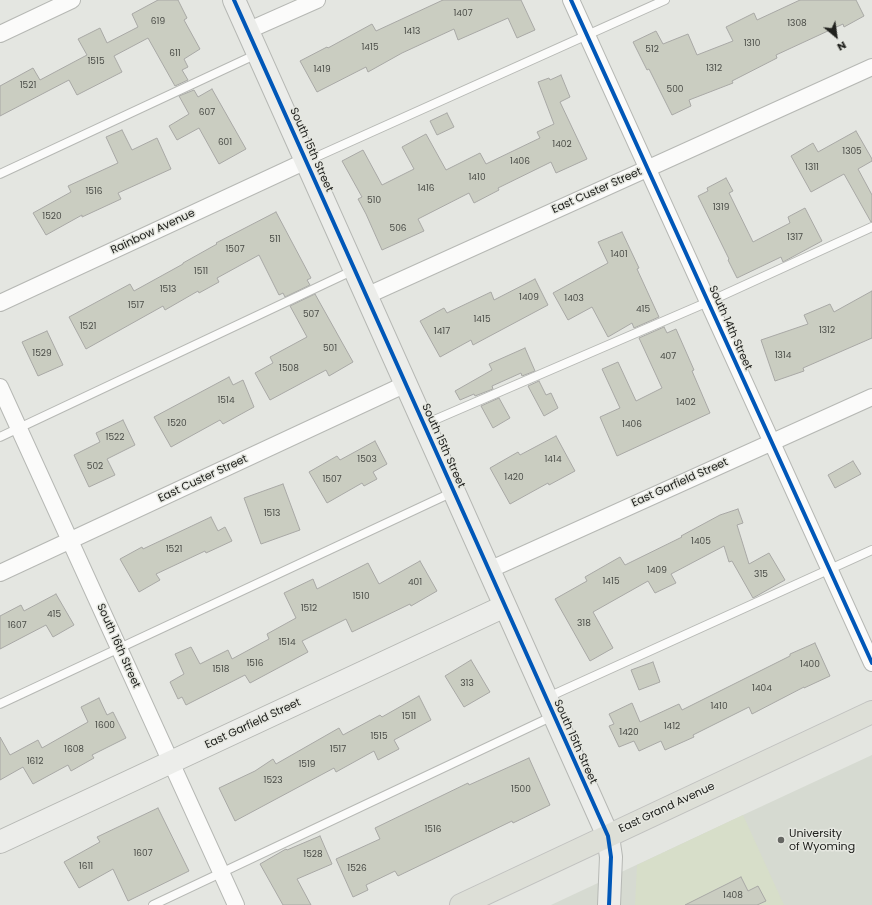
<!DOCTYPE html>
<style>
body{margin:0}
#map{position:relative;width:872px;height:905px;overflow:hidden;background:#e4e6e1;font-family:Poppins,sans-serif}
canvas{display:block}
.north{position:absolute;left:816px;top:16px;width:40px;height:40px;-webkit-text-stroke:3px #e5e7e0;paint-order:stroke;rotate:151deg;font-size:11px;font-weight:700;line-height:16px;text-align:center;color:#20211e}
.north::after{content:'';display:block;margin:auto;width:14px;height:18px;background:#20211e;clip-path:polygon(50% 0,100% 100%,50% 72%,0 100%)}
</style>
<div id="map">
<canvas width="872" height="905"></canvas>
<div class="north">N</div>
</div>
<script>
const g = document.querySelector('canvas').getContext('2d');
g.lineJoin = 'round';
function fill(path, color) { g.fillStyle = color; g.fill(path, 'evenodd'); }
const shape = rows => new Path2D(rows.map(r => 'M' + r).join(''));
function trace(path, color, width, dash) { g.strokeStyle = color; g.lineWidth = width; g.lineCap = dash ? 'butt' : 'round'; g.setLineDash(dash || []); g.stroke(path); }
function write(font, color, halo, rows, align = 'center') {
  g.font = font + ' Poppins,sans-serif'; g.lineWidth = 3; g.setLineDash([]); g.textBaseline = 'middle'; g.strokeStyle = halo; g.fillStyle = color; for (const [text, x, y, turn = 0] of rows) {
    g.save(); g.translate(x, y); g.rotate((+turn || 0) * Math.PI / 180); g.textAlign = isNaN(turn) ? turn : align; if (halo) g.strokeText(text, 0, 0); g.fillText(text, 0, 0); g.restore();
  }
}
const built = shape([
 [872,755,872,905,551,905,743,815]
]);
const green = shape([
 [743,815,784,905,635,905,637,865]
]);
const building = shape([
 [158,0,178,0,187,18,184,20,200,49,184,59,188,67,182,70,188,80,175,86,148,38,114,56,122,72,77,95,69,80,0,116,0,86,33,68,40,80,87,55,78,39,100,28,107,43,138,27,132,14,158,0],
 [443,0,521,0,535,30,517,38,508,18,458,40,454,29,402,53,368,72,366,67,317,92,300,61,327,47,328,48,372,24,376,31,443,0],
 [800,0,856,0,864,16,844,27,843,24,776,55,777,58,732,81,733,83,689,100,691,106,672,115,649,69,647,70,633,42,656,31,663,44,688,34,697,55,733,41,726,27,754,13,757,20,800,0],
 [561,75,570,97,560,102,587,159,556,173,551,162,498,188,499,190,474,203,469,193,418,219,424,231,382,250,366,214,358,199,362,197,342,161,363,150,382,185,414,169,402,147,426,134,446,170,480,153,486,164,540,138,537,132,554,124,538,82,549,78,550,80,561,75],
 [212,89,246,149,219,164,199,128,177,140,169,126,189,114,179,96,194,90,198,97,212,89],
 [447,113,454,127,437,135,430,121,447,113],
 [122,130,132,150,157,138,171,169,118,193,121,199,82,217,82,215,46,235,33,213,71,192,68,186,118,163,106,137,122,130],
 [856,131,872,159,872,161,858,169,872,195,872,222,871,222,844,174,811,192,791,156,813,143,818,152,856,131],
 [726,178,733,191,729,193,753,242,790,223,788,217,805,208,822,241,783,262,781,257,737,278,728,260,729,259,698,196,708,191,707,188,726,178],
 [276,212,311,278,307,280,310,285,285,297,283,293,279,295,259,255,217,278,219,282,199,293,198,291,165,310,163,306,86,349,69,317,130,284,134,291,183,264,183,263,217,244,216,243,276,212],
 [622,232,639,268,637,269,659,317,634,328,632,323,608,337,592,307,568,320,553,293,608,263,598,242,622,232],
 [535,279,548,305,473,345,471,340,440,357,420,321,444,308,447,313,491,292,494,300,535,279],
 [872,291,872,338,803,368,804,371,775,381,761,340,808,324,804,315,830,304,834,312,872,291],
 [315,294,353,362,329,376,326,370,270,400,255,373,273,363,270,357,307,337,290,306,315,294],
 [664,327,667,333,676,329,694,370,692,371,710,413,617,456,600,417,620,408,602,369,618,362,636,401,662,388,639,338,664,327],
 [47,331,63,365,38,376,22,342,47,331],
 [525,348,535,371,522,376,521,373,492,386,493,389,475,396,474,394,460,400,455,391,492,370,489,364,525,348],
 [229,377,233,385,243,380,254,407,223,424,220,420,171,447,154,417,229,377],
 [539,381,546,395,551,393,558,408,544,416,528,386,539,381],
 [499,398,510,418,493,428,481,406,499,398],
 [123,420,135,445,107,459,115,475,89,487,74,455,100,442,96,433,123,420],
 [556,436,575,471,549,485,548,483,510,504,490,468,518,452,520,455,556,436],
 [375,441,387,464,373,472,377,479,364,486,362,483,327,503,309,472,337,456,340,460,375,441],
 [853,461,861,474,835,488,828,475,853,461],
 [283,484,300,530,261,544,244,498,283,484],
 [738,509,743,523,737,525,749,564,769,553,785,580,753,598,732,561,729,562,724,546,671,574,676,583,655,593,648,581,593,612,613,648,590,661,555,599,587,581,585,577,620,557,625,565,682,537,681,536,720,515,738,509],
 [211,517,218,531,225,527,232,541,206,553,205,551,156,574,160,580,139,592,120,559,142,547,143,549,211,517],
 [420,561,437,591,411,606,410,604,352,632,346,619,302,641,308,652,250,683,245,675,186,705,182,697,178,699,170,682,184,674,175,654,191,647,200,664,228,650,232,659,269,639,267,634,296,618,284,593,313,579,317,589,368,563,379,584,420,561],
 [56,594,74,625,53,637,46,625,0,649,0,616,21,605,24,611,56,594],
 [815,643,830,676,804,688,804,687,752,714,749,707,693,735,694,737,665,750,661,741,639,751,634,741,619,747,609,726,614,724,609,714,632,703,640,722,679,704,682,710,790,656,790,654,815,643],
 [471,660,490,692,464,707,445,676,471,660],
 [653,662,660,682,639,690,631,670,653,662],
 [419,696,431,720,394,740,399,749,378,760,374,751,336,772,334,768,235,821,219,788,255,771,273,759,276,764,339,728,343,735,380,715,382,717,419,696],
 [99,698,107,715,113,712,126,738,92,755,94,758,71,771,68,765,33,784,23,767,0,780,0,737,10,755,38,740,42,748,88,722,81,707,99,698],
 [529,758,550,805,513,823,512,821,398,876,395,871,366,885,368,890,353,897,336,859,380,839,375,828,468,783,469,785,529,758],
 [158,808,189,871,128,901,113,869,79,888,64,862,100,842,97,837,158,808],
 [320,836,332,864,297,879,311,905,283,905,260,864,286,849,287,850,320,836],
 [741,877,748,891,758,886,766,901,757,905,685,905,741,877]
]);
const lane = shape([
 [307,161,665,0],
 [0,174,257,54],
 [425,424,708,302,872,227],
 [0,437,354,270],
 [546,698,872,550],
 [0,704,453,492],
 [153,905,553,716]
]);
const street = shape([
 [571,0,872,663],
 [247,31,317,0],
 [0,34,72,0],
 [366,296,872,67],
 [0,303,306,161],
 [0,387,236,905],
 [489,570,872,397],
 [0,573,406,384]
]);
const secondary = shape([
 [234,0,608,836,611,857,609,905],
 [0,842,505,606]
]);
const primary = shape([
 [461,905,872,712]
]);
const cycleway = shape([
 [234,0,608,836,611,857,609,905],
 [571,0,872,663]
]);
const markers = [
 [781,840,4,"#656662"]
];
const numberNames = [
 ["1407",463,14],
 ["619",158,22],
 ["1308",797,24],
 ["1413",412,32],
 ["1310",752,44],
 ["1415",370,48],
 ["512",652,50],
 ["611",175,54],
 ["1515",96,62],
 ["1312",714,69],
 ["1419",322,70],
 ["1521",28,86],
 ["500",675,90],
 ["607",207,113],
 ["601",225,143],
 ["1402",562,145],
 ["1305",852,152],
 ["1406",520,162],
 ["1311",812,168],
 ["1410",477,178],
 ["1416",426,189],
 ["1516",94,192],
 ["510",374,201],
 ["1319",721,208],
 ["1520",52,217],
 ["506",398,229],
 ["1317",795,238],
 ["511",275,240],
 ["1507",235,250],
 ["1401",619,255],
 ["1511",201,272],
 ["1513",168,290],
 ["1409",529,298],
 ["1403",574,299],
 ["1517",136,306],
 ["415",643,310],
 ["507",311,315],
 ["1415",482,320],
 ["1521",88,327],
 ["1312",827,331],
 ["1417",442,332],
 ["501",330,349],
 ["1529",42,354],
 ["1314",783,356],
 ["407",668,357],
 ["1508",289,369],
 ["1514",226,401],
 ["1402",686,403],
 ["1520",177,424],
 ["1406",632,425],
 ["1522",115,438],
 ["1503",367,460],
 ["1414",553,460],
 ["502",95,467],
 ["1420",514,478],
 ["1507",332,480],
 ["1513",272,514],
 ["1405",701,542],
 ["1521",174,550],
 ["1409",657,571],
 ["315",761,575],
 ["1415",611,582],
 ["401",415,583],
 ["1510",361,597],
 ["1512",309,609],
 ["415",54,615],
 ["318",584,624],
 ["1607",17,626],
 ["1514",287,643],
 ["1516",255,664],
 ["1400",810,665],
 ["1518",221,670],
 ["313",467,684],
 ["1404",762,689],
 ["1410",719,707],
 ["1511",409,717],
 ["1600",105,726],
 ["1412",672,727],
 ["1420",629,733],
 ["1515",379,737],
 ["1608",74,750],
 ["1517",338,750],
 ["1612",35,762],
 ["1519",307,765],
 ["1523",273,781],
 ["1500",521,790],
 ["1516",433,830],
 ["1607",143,854],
 ["1528",313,855],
 ["1611",86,867],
 ["1526",357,869],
 ["1408",733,896]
];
const streetNames = [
 ["South 15th Street",311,150,66],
 ["East Custer Street",597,191,-24],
 ["Rainbow Avenue",153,232,-25],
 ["South 14th Street",730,328,66],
 ["South 15th Street",443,446,66],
 ["East Custer Street",203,479,-25],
 ["East Garfield Street",680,483,-24],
 ["South 16th Street",118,646,66],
 ["East Garfield Street",253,724,-25],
 ["South 15th Street",575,742,66],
 ["East Grand Avenue",667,808,-25]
];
const poiNames = [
 ["University",789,834],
 ["of Wyoming",789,847]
];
fill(built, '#d6dad1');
fill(green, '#d7dec9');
fill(building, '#cacdc1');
trace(building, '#a8a8a5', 1);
trace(lane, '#b6b8b4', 10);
trace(street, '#b6b8b4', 18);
trace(secondary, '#b6b8b4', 24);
trace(primary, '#c0c1bf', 24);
trace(lane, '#fbfbfa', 8);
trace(street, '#fbfbfa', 16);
trace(secondary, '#ecedea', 22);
trace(primary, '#dddfd7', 22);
trace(cycleway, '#0057b8', 4);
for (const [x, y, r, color] of markers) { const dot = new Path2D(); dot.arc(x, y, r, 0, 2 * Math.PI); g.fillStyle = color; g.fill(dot); trace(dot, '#e5e7e0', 1.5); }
write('9px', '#4a4c47', null, numberNames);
write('11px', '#20211e', '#e5e7e0', streetNames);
write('11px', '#20211e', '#e5e7e0', poiNames, 'left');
</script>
